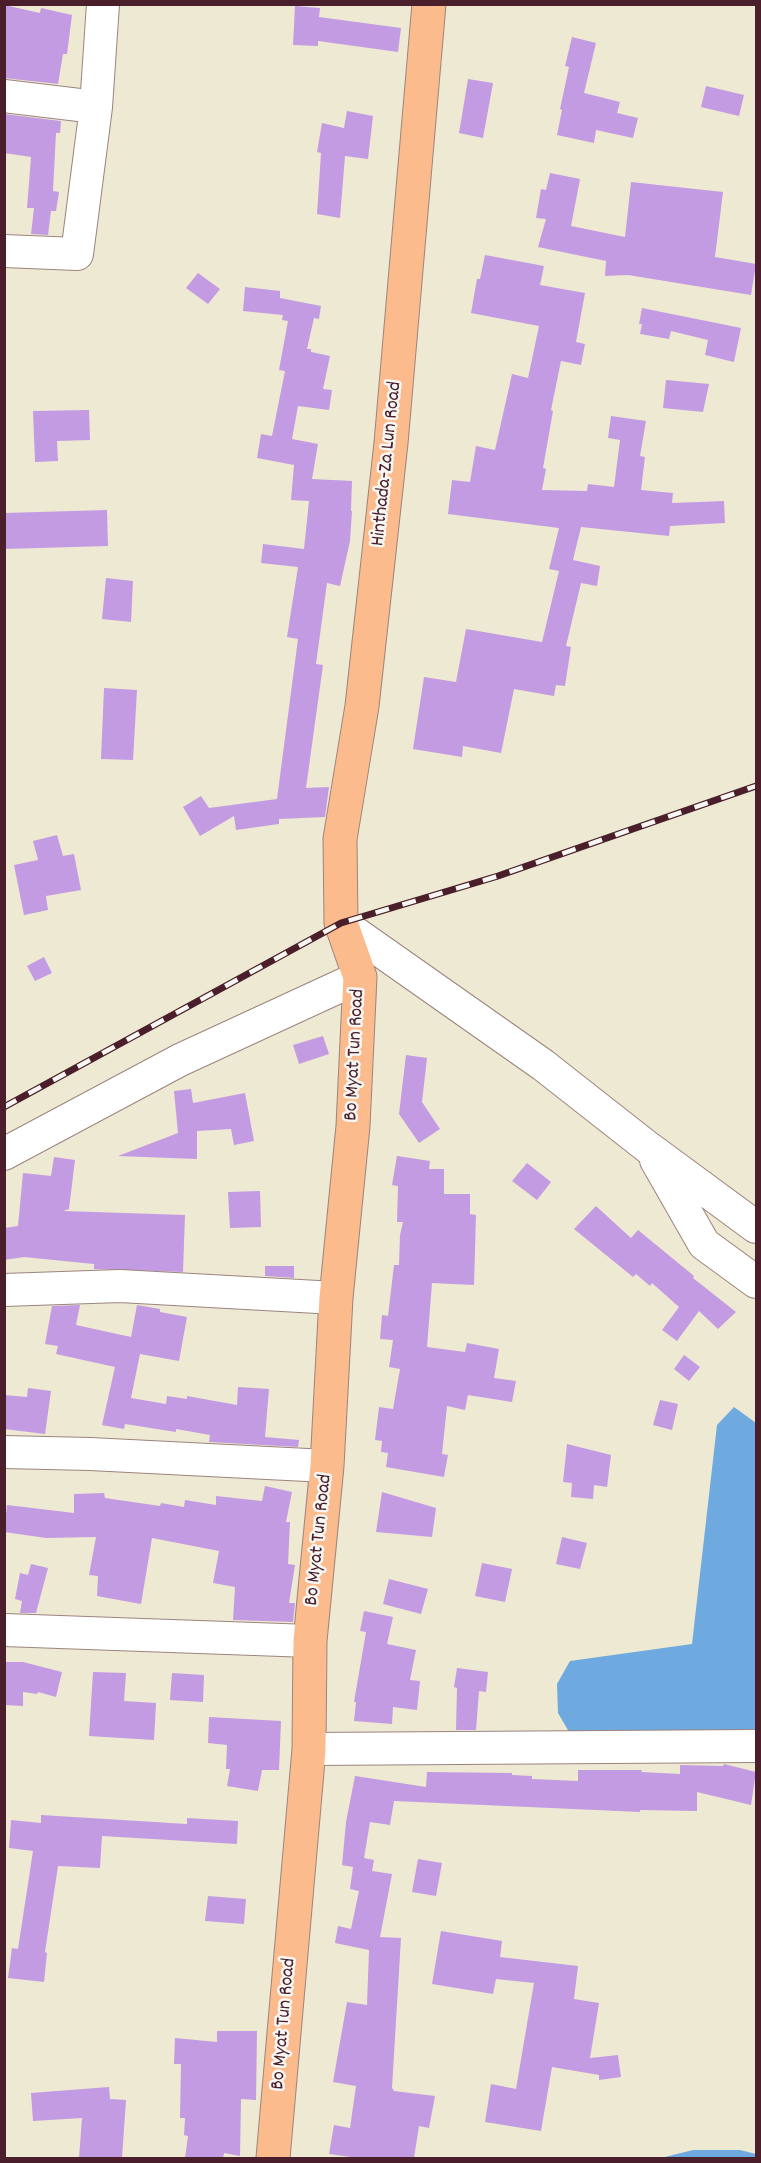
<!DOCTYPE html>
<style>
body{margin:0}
#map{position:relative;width:761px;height:2163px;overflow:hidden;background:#eee9d2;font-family:Dekko,sans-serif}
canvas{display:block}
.frame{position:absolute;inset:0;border:6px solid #4a1f2b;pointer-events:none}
</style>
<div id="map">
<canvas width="761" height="2163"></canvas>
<div class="frame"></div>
</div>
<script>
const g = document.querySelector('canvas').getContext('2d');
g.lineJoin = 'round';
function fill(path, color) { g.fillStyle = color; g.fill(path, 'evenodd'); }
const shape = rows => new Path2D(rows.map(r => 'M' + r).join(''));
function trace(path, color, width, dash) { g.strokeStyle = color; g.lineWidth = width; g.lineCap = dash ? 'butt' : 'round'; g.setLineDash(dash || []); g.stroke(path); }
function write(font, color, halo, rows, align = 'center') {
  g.font = font + ' Dekko,sans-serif'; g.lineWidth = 5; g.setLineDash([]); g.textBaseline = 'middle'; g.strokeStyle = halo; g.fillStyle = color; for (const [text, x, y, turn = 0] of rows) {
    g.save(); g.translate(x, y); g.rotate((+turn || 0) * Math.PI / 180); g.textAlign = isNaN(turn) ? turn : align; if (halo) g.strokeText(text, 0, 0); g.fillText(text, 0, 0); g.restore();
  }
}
const water = shape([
 [734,1407,756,1423,756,1732,572,1737,558,1713,557,1684,570,1661,692,1644,717,1425],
 [693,2150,740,2150,756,2154,756,2158,661,2158]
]);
const building = shape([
 [4,5,40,13,41,8,72,15,67,54,63,54,58,84,4,78],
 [295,6,320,8,319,17,401,28,398,52,318,41,318,46,293,45],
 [572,37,596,43,584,93,620,102,617,113,638,118,633,138,596,130,594,143,557,135,562,110,560,109,569,67,565,66],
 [468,79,493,83,483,138,459,133],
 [706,86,744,95,739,116,701,107],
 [347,111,373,116,368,159,345,156,340,218,317,214,321,153,317,152,322,123,344,128],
 [4,114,61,121,60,133,56,133,53,191,59,192,56,211,51,211,48,235,31,234,34,208,27,208,31,157,4,153],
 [550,173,580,179,571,226,625,237,631,182,723,192,715,257,756,264,751,295,628,275,605,276,606,261,538,247,546,219,536,218,541,189,546,190],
 [485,255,544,266,540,285,585,293,576,342,585,344,581,365,561,361,551,410,553,411,543,468,546,469,542,490,587,491,588,484,614,487,620,440,608,438,611,416,646,421,640,456,645,457,641,490,673,493,672,503,724,501,725,523,670,526,669,536,581,527,573,560,600,566,597,586,581,583,566,646,571,647,565,686,556,685,554,696,514,689,501,753,463,746,462,757,413,749,424,677,456,682,466,629,542,642,559,571,549,569,559,528,448,514,452,480,470,482,476,446,495,450,512,374,528,378,539,326,471,313,477,279,480,279],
 [198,273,220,289,208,304,186,288],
 [245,287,280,291,280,298,321,306,319,319,314,318,307,349,311,349,311,352,330,356,323,389,332,390,329,410,298,406,292,439,318,444,312,479,352,481,351,511,352,511,350,541,340,586,327,583,316,664,323,665,306,788,329,787,325,817,279,819,279,824,236,830,234,816,200,836,183,807,201,796,209,808,277,799,298,639,287,637,298,567,261,563,263,544,304,549,309,501,291,500,294,465,257,458,261,434,272,436,285,371,279,370,288,321,282,320,283,315,243,311],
 [642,308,741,328,734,362,705,355,708,340,671,331,669,339,640,334,642,324,639,324],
 [666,380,709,384,703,412,663,408],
 [89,410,90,440,57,441,58,461,35,462,33,411],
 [107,510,108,546,4,549,4,513],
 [106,578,133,581,131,622,102,619],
 [104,688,137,690,133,760,101,759],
 [57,835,63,856,74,854,81,890,46,896,48,910,24,915,14,865,38,860,33,841],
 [44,957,52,973,35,981,27,966],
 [323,1036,329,1054,299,1064,293,1045],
 [406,1055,427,1058,422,1102,440,1129,419,1143,399,1114],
 [191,1089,193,1103,245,1093,254,1141,234,1145,231,1129,197,1131,197,1159,118,1156,178,1133,174,1091],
 [397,1156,430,1161,429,1169,444,1169,444,1194,470,1194,470,1214,476,1215,474,1285,432,1283,427,1347,465,1352,467,1343,499,1349,494,1378,516,1381,512,1402,468,1395,465,1410,447,1406,442,1454,448,1455,444,1477,386,1467,388,1453,381,1452,382,1441,375,1440,379,1407,393,1409,400,1369,389,1367,393,1340,380,1339,382,1315,388,1316,394,1265,399,1265,400,1235,403,1222,397,1222,398,1186,392,1185],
 [54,1157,75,1160,69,1209,63,1211,185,1215,183,1272,94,1269,94,1264,24,1257,4,1260,4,1228,18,1226,23,1173,51,1176],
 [527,1163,551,1182,537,1200,512,1181],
 [260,1191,261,1227,230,1228,228,1192],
 [596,1206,631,1238,638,1230,694,1276,693,1278,736,1312,718,1329,699,1311,677,1341,662,1330,679,1307,652,1283,650,1286,636,1274,633,1277,574,1229],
 [265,1266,294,1266,294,1278,265,1276],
 [80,1305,76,1325,131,1337,137,1305,160,1309,160,1312,187,1317,179,1361,140,1354,131,1398,166,1404,167,1396,187,1399,187,1396,237,1405,238,1387,269,1389,265,1437,299,1440,298,1447,209,1442,210,1435,176,1429,176,1432,125,1424,124,1429,102,1425,115,1367,56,1354,58,1346,45,1344,52,1306],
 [684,1355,700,1367,689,1381,674,1369],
 [28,1388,51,1391,45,1434,4,1429,4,1395,27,1397],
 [660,1400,678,1404,672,1430,653,1425],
 [567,1444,611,1455,607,1487,594,1485,593,1499,571,1497,572,1483,563,1482],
 [265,1486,292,1492,286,1522,290,1522,288,1564,295,1565,289,1603,295,1603,293,1622,233,1620,235,1587,213,1583,219,1551,152,1538,141,1604,97,1596,98,1576,89,1575,96,1537,46,1538,4,1532,7,1505,74,1513,74,1494,104,1493,105,1498,160,1506,161,1503,184,1507,185,1500,216,1505,216,1496,262,1501],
 [382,1492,436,1508,432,1537,376,1532],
 [562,1537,587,1543,580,1569,556,1564],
 [482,1563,512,1569,505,1602,475,1596],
 [31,1564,48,1568,36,1613,20,1613,22,1601,15,1599,20,1573,28,1575],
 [389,1579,428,1589,421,1614,383,1604],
 [364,1611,393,1617,387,1644,416,1650,410,1680,420,1681,417,1710,393,1707,392,1724,354,1721,356,1702,354,1702,366,1632,360,1631],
 [5,1662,23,1662,62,1672,56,1697,38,1692,37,1694,23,1692,23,1706,5,1705],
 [457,1668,488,1672,486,1692,479,1691,476,1730,456,1730,457,1688,454,1687],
 [93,1672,126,1673,124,1701,156,1703,154,1740,89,1736],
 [172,1673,204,1675,203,1702,170,1700],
 [209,1717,281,1721,279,1770,262,1770,258,1791,227,1786,230,1769,226,1769,227,1745,208,1743],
 [724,1764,756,1772,751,1805,697,1792,697,1811,640,1810,640,1812,394,1801,390,1825,370,1822,364,1858,374,1860,372,1871,392,1874,380,1937,401,1938,392,2088,394,2091,435,2096,429,2128,419,2126,414,2158,358,2158,329,2154,334,2125,350,2128,356,2086,333,2082,347,2002,367,2005,369,1950,335,1943,338,1926,351,1929,359,1891,350,1889,353,1867,342,1865,346,1822,355,1776,426,1787,427,1772,512,1773,512,1775,532,1776,532,1779,578,1781,578,1770,642,1770,641,1772,680,1774,680,1765,723,1766],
 [41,1815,187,1824,187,1818,238,1821,237,1844,102,1836,100,1868,58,1866,45,1952,47,1953,44,1982,8,1978,12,1948,18,1949,33,1851,9,1848,11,1820,41,1823],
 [418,1859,442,1863,436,1896,412,1892],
 [208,1896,246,1899,244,1924,205,1921],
 [441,1931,502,1941,500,1957,578,1966,574,1999,599,2003,590,2058,618,2055,621,2077,599,2080,599,2075,552,2067,541,2131,485,2122,491,2084,516,2089,534,1983,496,1979,493,1994,432,1984],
 [217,2031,257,2031,256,2100,241,2099,240,2156,224,2153,223,2158,185,2158,188,2136,184,2135,185,2118,180,2118,181,2064,174,2064,175,2038,217,2042],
 [109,2087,110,2099,126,2100,122,2158,79,2158,82,2118,33,2121,31,2093]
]);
const minor = shape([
 [4,96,96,107],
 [4,251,77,254,96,107,103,4],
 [341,923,543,1065,650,1149,756,1227],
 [4,1154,180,1060,360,977],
 [656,1160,704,1244,756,1282],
 [4,1290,120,1286,336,1298],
 [4,1452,90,1454,327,1466],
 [4,1630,310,1641],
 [309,1749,756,1746]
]);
const major = shape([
 [273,2158,309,1749,310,1641,327,1466,336,1298,353,1126,360,977,341,923,340,839,362,706,391,443,429,4]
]);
const rail = shape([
 [4,1107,341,923,498,876,756,786]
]);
const streetNames = [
 ["Hinthada-Za Lun Road",388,464,-84],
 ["Bo Myat Tun Road",356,1055,-87],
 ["Bo Myat Tun Road",320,1540,-84],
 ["Bo Myat Tun Road",285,2024,-85]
];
fill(water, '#6ea9df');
fill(building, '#c39be2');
trace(minor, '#9c847e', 34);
trace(major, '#9c847e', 35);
trace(minor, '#fff', 32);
trace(major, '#fbbb8c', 33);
trace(rail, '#4a1f2b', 7);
trace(rail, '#f6f6f2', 4.5, [14]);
write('20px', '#4a1f2b', '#f6f6f2', streetNames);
</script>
